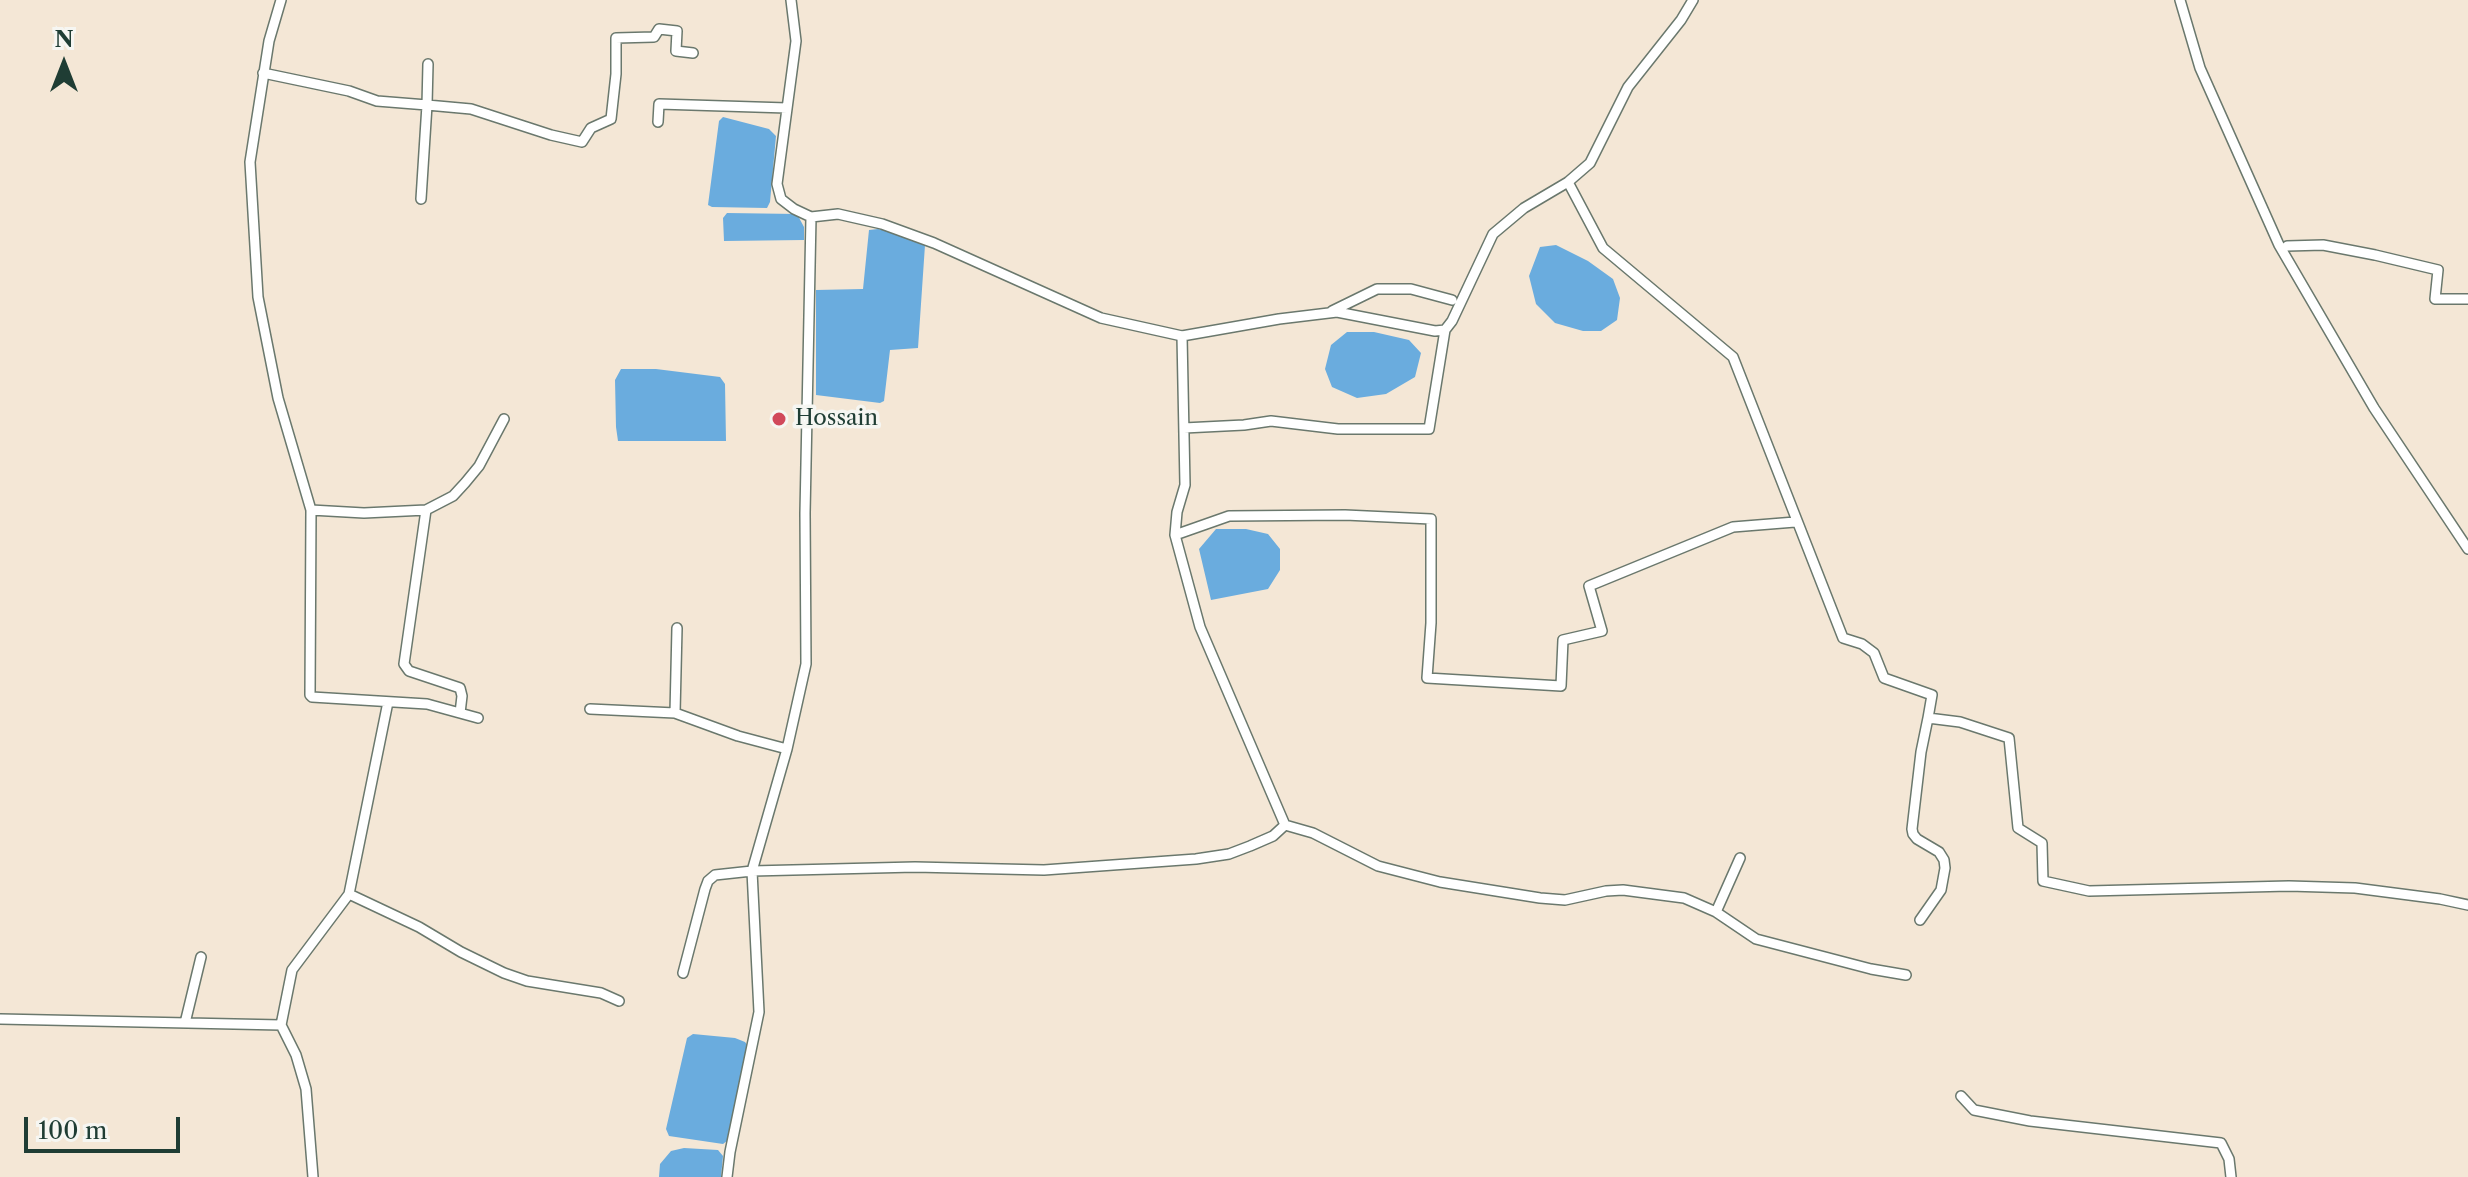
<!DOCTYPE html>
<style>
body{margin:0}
#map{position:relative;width:2468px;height:1177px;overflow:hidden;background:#f4e7d6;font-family:"Libre Caslon Text",serif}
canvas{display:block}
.north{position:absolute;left:24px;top:24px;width:80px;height:80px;-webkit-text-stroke:6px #f6f6f2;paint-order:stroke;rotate:0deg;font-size:22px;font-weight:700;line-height:32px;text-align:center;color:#1f3d34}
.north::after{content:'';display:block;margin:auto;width:28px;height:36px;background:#1f3d34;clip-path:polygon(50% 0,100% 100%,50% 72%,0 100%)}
.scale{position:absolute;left:24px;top:1117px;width:156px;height:36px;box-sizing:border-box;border:4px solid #1f3d34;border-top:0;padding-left:10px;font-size:24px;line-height:28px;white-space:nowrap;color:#1f3d34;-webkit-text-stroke:6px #f6f6f2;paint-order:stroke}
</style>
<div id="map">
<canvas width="2468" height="1177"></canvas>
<div class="north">N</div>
<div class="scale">100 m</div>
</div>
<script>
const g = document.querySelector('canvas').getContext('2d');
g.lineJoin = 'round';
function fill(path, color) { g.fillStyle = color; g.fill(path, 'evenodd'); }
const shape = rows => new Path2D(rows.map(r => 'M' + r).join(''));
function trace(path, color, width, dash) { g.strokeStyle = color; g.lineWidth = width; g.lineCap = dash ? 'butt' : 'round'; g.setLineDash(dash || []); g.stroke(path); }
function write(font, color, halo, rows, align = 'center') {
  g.font = font + ' "Libre Caslon Text",serif'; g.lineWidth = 7; g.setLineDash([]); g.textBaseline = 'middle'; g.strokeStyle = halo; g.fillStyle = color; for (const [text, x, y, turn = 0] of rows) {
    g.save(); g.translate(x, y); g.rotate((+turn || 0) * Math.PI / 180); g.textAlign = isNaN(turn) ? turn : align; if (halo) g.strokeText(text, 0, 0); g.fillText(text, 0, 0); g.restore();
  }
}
const water = shape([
 [723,117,769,129,776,136,770,202,767,208,712,207,708,205,719,121],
 [727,213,797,214,804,227,804,240,724,241,723,218],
 [878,229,890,231,925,245,918,348,890,350,884,401,880,403,816,395,816,290,863,289,869,230],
 [1556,245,1588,261,1613,279,1620,298,1617,320,1601,331,1583,331,1555,323,1536,304,1529,276,1540,247],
 [1347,332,1374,332,1409,340,1421,353,1415,377,1386,394,1357,398,1332,387,1325,369,1331,345],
 [621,369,656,369,720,377,725,384,726,441,618,441,616,427,615,380],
 [1216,529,1246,529,1268,534,1280,549,1280,570,1268,589,1211,600,1199,549],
 [693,1034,735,1038,745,1042,748,1046,727,1141,723,1144,669,1136,666,1129,687,1038],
 [684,1148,718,1150,723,1156,721,1177,659,1177,660,1164,671,1151]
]);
const street = shape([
 [281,0,269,41,250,162,258,297,278,398,311,510,310,695,312,697,427,704,478,718],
 [2180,0,2200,68,2279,245,2374,408,2468,549],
 [428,64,427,105,471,109,551,135,582,142,591,128,611,119,616,74,616,38,654,37,659,29,677,31,676,51,693,53],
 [263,73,349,91,377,101,427,105,421,199],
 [658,122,659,104,787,108],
 [1568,182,1603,248,1733,357,1843,638,1862,644,1874,653,1884,678,1932,695,1928,718,1960,722,2009,738,2018,828,2042,843,2043,881,2089,891,2289,886,2355,888,2440,899,2468,905],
 [811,217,838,214,882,224,934,243,1101,318,1182,336,1279,319,1337,312,1435,331,1445,330,1452,321,1493,234,1524,208,1568,182,1590,163,1628,87,1681,20,1693,0],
 [2287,246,2323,245,2375,255,2438,270,2435,299,2468,299],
 [1332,311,1377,289,1411,289,1452,300],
 [1184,428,1244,425,1271,421,1338,429,1429,429,1445,330],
 [311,510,364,513,426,510,453,496,465,483,479,466,504,419],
 [426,510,404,664,409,671,460,688,462,696,460,713],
 [1175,535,1229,516,1345,515,1431,519,1431,623,1427,678,1561,686,1563,640,1602,631,1589,586,1733,527,1795,522],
 [590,709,675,713,738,736,787,749],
 [675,713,677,628],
 [1285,825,1313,833,1378,866,1440,882,1540,898,1565,900,1606,891,1623,890,1684,898,1716,912,1756,939,1871,969,1906,975],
 [349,894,419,927,461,952,504,973,527,981,601,993,619,1001],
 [1716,912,1740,858],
 [1920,920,1941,890,1945,868,1944,860,1939,852,1917,839,1913,834,1912,829,1921,752,1928,718],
 [683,973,705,889,708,881,715,875,752,871,915,867,1044,870,1196,859,1229,854,1250,846,1273,836,1285,825,1200,627,1175,535,1177,512,1185,485,1182,336],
 [0,1019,281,1025],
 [185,1023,201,957],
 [1961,1096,1974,1110,2030,1121,2221,1143,2229,1159,2231,1177],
 [313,1177,306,1089,296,1055,281,1025,292,970,349,894,388,702],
 [727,1177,730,1152,759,1012,752,871,787,749,806,664,805,513,811,217,794,209,781,199,777,184,796,41,791,0]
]);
const markers = [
 [779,419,8,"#d1495b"]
];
const poiNames = [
 ["Hossain",795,419]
];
fill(water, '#6aacde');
trace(street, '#6a786d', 12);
trace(street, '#fff', 9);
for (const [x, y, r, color] of markers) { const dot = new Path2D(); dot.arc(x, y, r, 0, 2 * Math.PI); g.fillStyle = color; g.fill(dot); trace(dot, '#f6f6f2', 3); }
write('22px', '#1f3d34', '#f6f6f2', poiNames, 'left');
</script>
